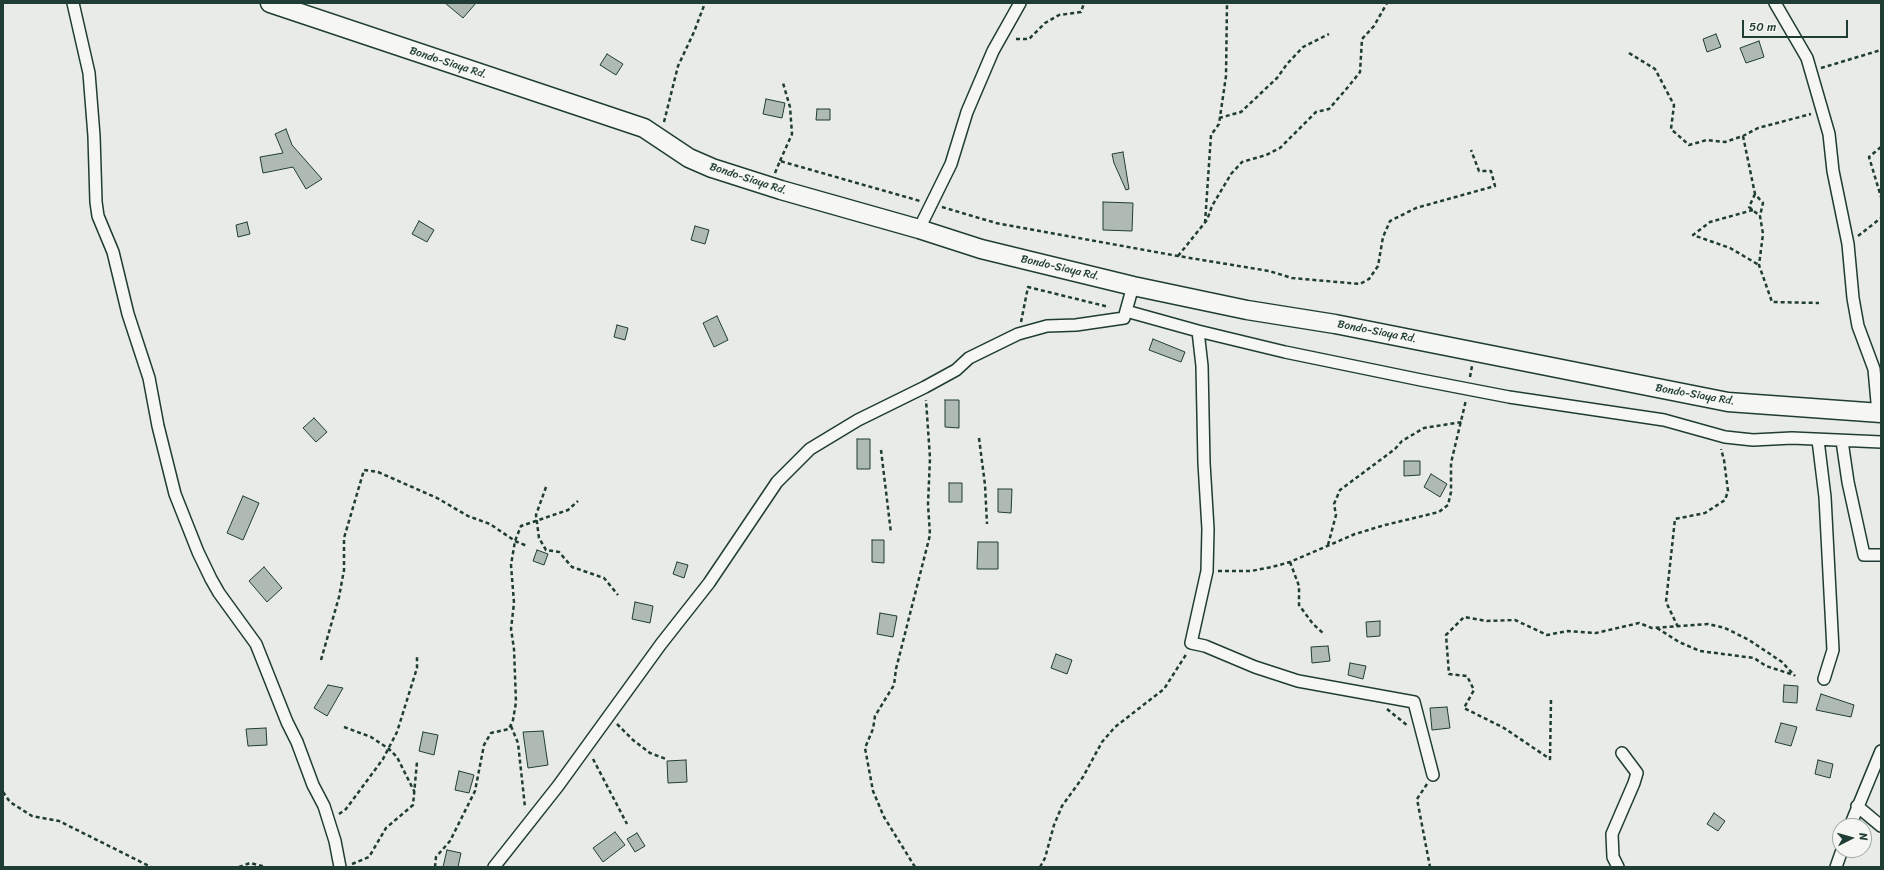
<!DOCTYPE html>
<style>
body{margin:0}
#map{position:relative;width:1884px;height:870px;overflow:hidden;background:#e9ebe7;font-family:Sriracha,sans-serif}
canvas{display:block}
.frame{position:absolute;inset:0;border:4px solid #1f3d34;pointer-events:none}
.north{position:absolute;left:1832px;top:818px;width:40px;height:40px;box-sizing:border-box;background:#f6f6f2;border:1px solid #a0aca6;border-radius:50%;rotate:84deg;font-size:11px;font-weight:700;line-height:16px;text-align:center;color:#1f3d34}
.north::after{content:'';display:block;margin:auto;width:14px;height:18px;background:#1f3d34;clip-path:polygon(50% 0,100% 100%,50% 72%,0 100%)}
.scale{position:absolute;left:1742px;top:20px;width:106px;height:18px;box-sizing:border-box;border:2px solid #1f3d34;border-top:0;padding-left:5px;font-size:12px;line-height:14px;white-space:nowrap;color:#1f3d34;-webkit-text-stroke:3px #f6f6f2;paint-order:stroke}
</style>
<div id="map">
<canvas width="1884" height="870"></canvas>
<div class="frame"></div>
<div class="north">N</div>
<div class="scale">50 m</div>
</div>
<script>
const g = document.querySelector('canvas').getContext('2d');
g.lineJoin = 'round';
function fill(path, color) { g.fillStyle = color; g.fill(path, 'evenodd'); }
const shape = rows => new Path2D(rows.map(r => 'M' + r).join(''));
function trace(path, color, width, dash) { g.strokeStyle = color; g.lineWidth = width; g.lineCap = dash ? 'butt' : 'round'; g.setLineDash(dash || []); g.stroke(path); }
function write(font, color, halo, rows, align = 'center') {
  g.font = font + ' Sriracha,sans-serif'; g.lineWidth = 3; g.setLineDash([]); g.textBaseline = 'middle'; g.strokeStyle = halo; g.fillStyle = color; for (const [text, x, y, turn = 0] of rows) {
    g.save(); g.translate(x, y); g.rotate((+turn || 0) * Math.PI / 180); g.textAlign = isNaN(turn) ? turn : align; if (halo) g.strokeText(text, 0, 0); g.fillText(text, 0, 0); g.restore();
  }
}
const building = shape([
 [445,3,476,3,463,18,445,3],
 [1716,34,1721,47,1707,52,1703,39,1716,34],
 [1759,41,1764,57,1746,63,1740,48,1759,41],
 [607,54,623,64,616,75,600,65,607,54],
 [766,99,785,103,782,118,763,114,766,99],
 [817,109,830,109,830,120,816,120,817,109],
 [286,129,292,145,322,179,306,189,293,167,263,173,260,157,283,153,275,134,286,129],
 [1123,152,1129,189,1126,190,1114,163,1112,154,1123,152],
 [1103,202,1133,203,1132,231,1103,230,1103,202],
 [419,221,434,230,427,242,412,234,419,221],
 [247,222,250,234,238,237,236,225,247,222],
 [695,226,709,230,705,244,691,240,695,226],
 [717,316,728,340,714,347,703,323,717,316],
 [617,325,628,328,625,340,614,337,617,325],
 [1153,339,1185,352,1181,362,1149,350,1153,339],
 [945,400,959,400,959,428,945,427,945,400],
 [314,418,327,432,316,442,303,428,314,418],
 [857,439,870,439,870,469,857,469,857,439],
 [1404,461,1420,461,1420,475,1404,476,1404,461],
 [1431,474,1447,484,1440,497,1424,487,1431,474],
 [949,483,962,483,962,502,949,502,949,483],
 [998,489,1012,489,1011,513,998,512,998,489],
 [243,496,259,503,243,540,227,533,243,496],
 [872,540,884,540,884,563,872,562,872,540],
 [978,542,998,542,998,569,977,569,978,542],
 [537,550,548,554,544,565,533,561,537,550],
 [677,562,688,565,684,578,673,574,677,562],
 [264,567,282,588,267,602,249,581,264,567],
 [635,602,653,606,650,623,632,619,635,602],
 [880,613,897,616,893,637,877,634,880,613],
 [1380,621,1380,636,1367,637,1366,622,1380,621],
 [1328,646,1330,661,1312,663,1311,647,1328,646],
 [1056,654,1072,660,1067,674,1051,668,1056,654],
 [1350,663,1366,666,1363,679,1348,675,1350,663],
 [328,685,343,688,327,716,314,708,328,685],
 [1784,685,1798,686,1797,703,1783,702,1784,685],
 [1821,694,1854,705,1851,717,1816,710,1821,694],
 [1447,707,1450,728,1432,730,1430,708,1447,707],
 [1781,723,1797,727,1791,746,1775,742,1781,723],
 [266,728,267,745,248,746,246,729,266,728],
 [543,731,548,765,528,768,523,732,543,731],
 [423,732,438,735,434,755,419,751,423,732],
 [686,760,687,782,668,783,667,761,686,760],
 [1818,760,1833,764,1830,778,1815,774,1818,760],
 [459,771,474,775,469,793,455,790,459,771],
 [1714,813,1725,821,1718,831,1707,824,1714,813],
 [615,832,625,845,603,862,593,848,615,832],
 [637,833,645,846,635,852,627,839,637,833],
 [447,850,461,853,458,867,443,867,447,850]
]);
const path = shape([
 [1016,39,1029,39,1045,23,1059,15,1081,12,1084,3],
 [1629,53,1655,69,1674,105,1671,129,1689,145,1707,140,1725,142,1743,136,1758,128,1811,114],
 [1821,68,1881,50],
 [1219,118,1241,112,1277,78,1287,64,1303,47,1329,34],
 [664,122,678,66,694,32,705,3],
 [1743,136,1755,194,1763,203,1760,216,1763,234,1759,265,1772,302,1819,303],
 [1881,147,1869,157,1881,197],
 [780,161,792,134,790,107,783,83],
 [775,173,780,161,920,201],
 [1755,194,1749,207,1760,216],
 [942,207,996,223,1178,256,1269,271,1292,278,1360,284,1369,279,1378,266,1383,237,1390,221,1416,208,1495,186,1491,171,1479,171,1471,150],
 [1753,210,1710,222,1693,235,1730,248,1759,265],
 [1205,223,1211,135,1219,124,1226,76,1227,3],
 [1858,236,1881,218],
 [1178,256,1207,220,1212,206,1231,174,1242,162,1266,155,1280,148,1316,112,1329,109,1348,87,1360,72,1362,39,1374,26,1387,3],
 [1021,322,1028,287,1109,307],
 [1470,377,1472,366],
 [979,438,985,485,987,524],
 [881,450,891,533],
 [546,487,536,515,539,538,546,550,559,552,572,567,604,578,618,595],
 [1328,545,1336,515,1334,504,1340,490,1395,449,1402,441,1424,428,1462,422],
 [1290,562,1299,586,1299,605,1313,624,1324,634],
 [1218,571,1251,571,1272,567,1290,562,1355,534,1385,525,1439,512,1448,505,1451,492,1451,463,1466,400],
 [1678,627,1666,602,1675,519,1705,513,1725,500,1728,491,1724,460,1721,449],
 [1657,628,1679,642,1700,651,1754,658,1766,666,1794,675],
 [321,660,339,597,344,570,344,538,364,470,378,472,437,498,468,516,490,524,515,541,527,546],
 [1551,700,1550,759,1504,728,1464,708,1474,690,1467,676,1449,674,1446,635,1464,617,1487,621,1515,620,1547,635,1568,631,1596,633,1639,623,1652,628,1708,624,1725,628,1749,640,1782,662,1795,676],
 [1387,709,1408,726],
 [617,724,633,740,650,753,666,759],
 [511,726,518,743,525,807],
 [344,727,371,737,389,749,397,757,414,791],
 [593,759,627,824],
 [1427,784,1417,799,1430,867],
 [3,792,10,802,32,816,59,821,151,867],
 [339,814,346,809,383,759,397,732,417,668,417,656],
 [352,864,369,857,386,828,413,805,417,762],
 [239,867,250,863,266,867],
 [435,867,436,857,450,841,475,791,484,745,491,733,509,729,513,720,516,702,514,649,511,629,514,603,511,565,515,541,521,526,568,510,578,501],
 [915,867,884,817,873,791,865,748,873,729,875,716,894,685,896,669,930,535,928,504,930,458,926,400],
 [1040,867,1045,858,1054,825,1062,806,1083,777,1102,742,1115,727,1164,689,1187,653]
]);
const minor = shape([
 [73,3,89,73,94,136,96,202,98,216,113,252,128,314,149,378,158,426,175,494,198,552,211,579,219,593,256,644,287,722,297,742,313,785,324,806,335,841,340,867],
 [1775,3,1807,58,1829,134,1833,171,1848,244,1853,298,1858,326,1874,369,1878,413],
 [919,229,951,164,967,112,993,51,1020,3],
 [1126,311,1198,331,1202,366,1204,463,1208,529,1207,571,1191,643,1205,646,1255,667,1298,681,1414,702,1433,775],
 [1198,331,1285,352,1421,380,1509,397,1664,420,1725,437,1753,440,1792,438,1881,442],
 [1818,440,1825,497,1833,650,1824,679],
 [1842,441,1848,482,1864,555,1881,555],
 [1857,806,1881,826],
 [1850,826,1881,751],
 [494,867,558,786,661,644,709,583,777,482,810,449,858,420,925,387,956,370,969,358,1018,334,1047,326,1076,325,1124,318,1133,286],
 [1618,867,1613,857,1612,834,1634,783,1637,773,1622,753],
 [1836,867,1842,850]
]);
const trunk = shape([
 [270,3,644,128,689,158,712,168,781,190,919,229,981,249,1133,286,1247,310,1335,324,1728,402,1881,413]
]);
const streetNames = [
 ["Bondo-Siaya Rd.",448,63,18],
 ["Bondo-Siaya Rd.",748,179,18],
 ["Bondo-Siaya Rd.",1060,268,13],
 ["Bondo-Siaya Rd.",1377,332,11],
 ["Bondo-Siaya Rd.",1695,395,10]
];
fill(building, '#b0bab5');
trace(building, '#1f3d34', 1);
trace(minor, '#1f3d34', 14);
trace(trunk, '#1f3d34', 21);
trace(path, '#1f3d34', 2.5, [4, 3]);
trace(minor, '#f6f6f2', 11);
trace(trunk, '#f6f6f2', 18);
write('11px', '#1f3d34', '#f6f6f2', streetNames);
</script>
